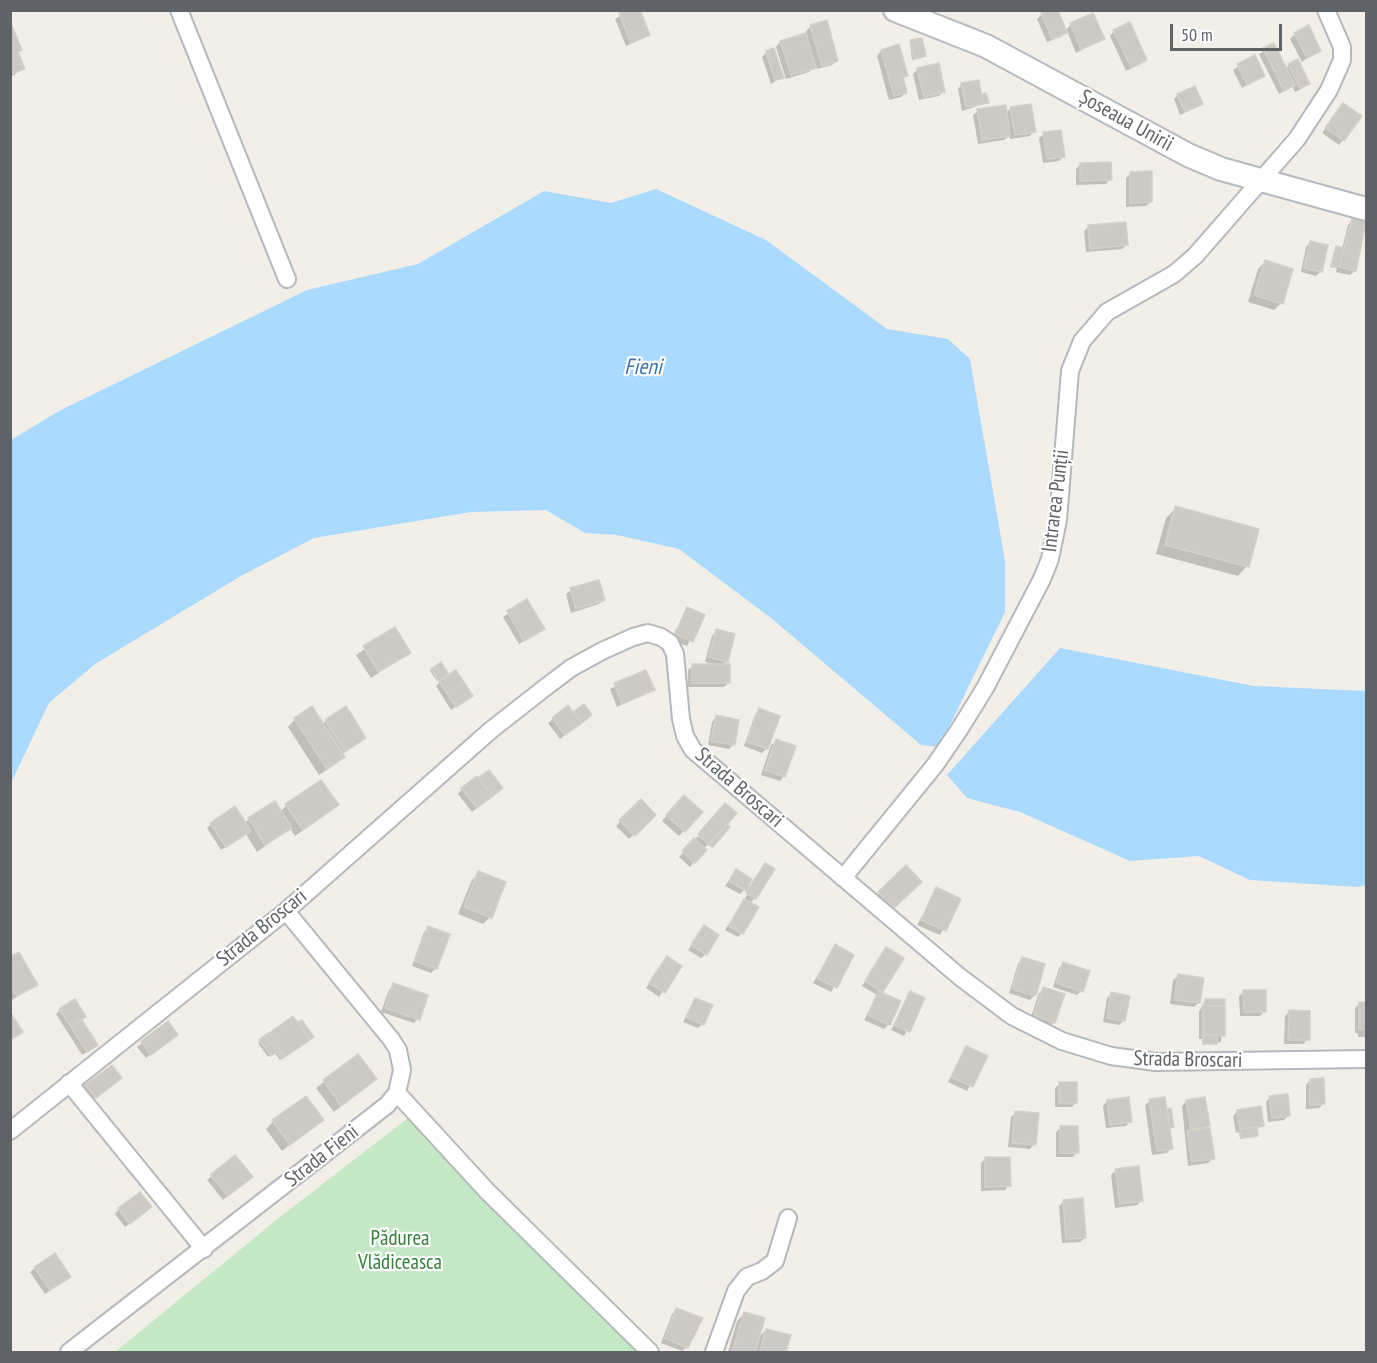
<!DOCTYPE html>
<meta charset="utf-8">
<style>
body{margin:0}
#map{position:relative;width:1377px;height:1363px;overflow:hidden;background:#f1efe8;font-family:"PT Sans Narrow",sans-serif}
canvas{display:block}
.frame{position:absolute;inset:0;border:12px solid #5f6368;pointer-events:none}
.scale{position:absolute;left:1170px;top:24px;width:112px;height:27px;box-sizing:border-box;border:3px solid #5f6368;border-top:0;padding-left:8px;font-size:18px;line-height:21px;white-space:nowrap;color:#5f6368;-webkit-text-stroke:4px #fff;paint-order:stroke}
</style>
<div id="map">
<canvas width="1377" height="1363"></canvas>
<div class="frame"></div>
<div class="scale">50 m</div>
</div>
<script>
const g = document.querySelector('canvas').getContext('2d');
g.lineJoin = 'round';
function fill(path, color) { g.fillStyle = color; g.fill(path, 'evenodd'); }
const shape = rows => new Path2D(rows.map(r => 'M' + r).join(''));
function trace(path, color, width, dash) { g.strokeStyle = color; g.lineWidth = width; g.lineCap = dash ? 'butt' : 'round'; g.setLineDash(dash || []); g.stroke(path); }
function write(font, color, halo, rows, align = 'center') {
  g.font = font + ' "PT Sans Narrow",sans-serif'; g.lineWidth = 4.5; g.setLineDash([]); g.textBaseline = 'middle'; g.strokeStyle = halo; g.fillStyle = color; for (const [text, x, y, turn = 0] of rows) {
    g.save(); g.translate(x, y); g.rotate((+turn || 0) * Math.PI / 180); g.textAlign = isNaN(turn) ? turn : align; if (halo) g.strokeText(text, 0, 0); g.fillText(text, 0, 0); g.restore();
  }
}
const green = shape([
 [408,1118,644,1352,115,1352,280,1217]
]);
const water = shape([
 [656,189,766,240,887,329,948,339,970,359,1005,561,1005,612,939,747,921,745,771,618,679,549,617,535,585,533,546,510,471,512,314,538,241,576,95,664,49,703,11,783,11,440,59,411,307,290,418,264,544,191,611,203],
 [1060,648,1254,686,1366,691,1366,885,1358,887,1250,880,1199,856,1130,861,1020,812,967,798,947,775]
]);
const shadow = shape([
 [629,10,648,35,626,46,615,19],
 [1042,14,1065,31,1071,24,1092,15,1103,39,1076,53,1067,31,1061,37,1047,42,1037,19],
 [10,26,23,68,10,78],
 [811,26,837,61,832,65,817,69,816,65,809,72,786,79,776,47,780,42,807,35,806,31],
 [1114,31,1145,60,1141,64,1126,71,1110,36],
 [1295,34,1319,50,1302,62,1290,39],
 [910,42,924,56,922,58,912,60],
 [1273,45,1285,69,1289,65,1308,83,1303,88,1295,92,1292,86,1279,94,1259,54],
 [881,51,907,76,902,80,906,92,901,97,889,100,877,56],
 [767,52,782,77,771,84,762,57],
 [1254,57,1263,76,1242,88,1233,70],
 [918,69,944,91,939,96,919,100,913,74],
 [962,84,980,97,987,103,962,111,958,89],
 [1178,95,1201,104,1180,115,1174,99],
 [1011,108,1034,131,1030,136,1010,139,1010,135,1004,140,978,144,973,115,978,111,1005,114],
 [1339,109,1343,140,1339,145,1322,133],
 [1044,134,1064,156,1059,161,1043,163,1039,138],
 [1080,165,1110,179,1106,184,1076,185,1076,169],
 [1131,173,1151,202,1146,206,1126,207,1126,178],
 [1352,220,1366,224,1355,271,1350,275,1336,272,1337,268,1330,267,1335,249,1342,249,1348,225],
 [1089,227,1127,245,1122,249,1086,252,1084,231],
 [1310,243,1321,271,1316,276,1301,272,1306,247],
 [1265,262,1281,303,1274,310,1248,302,1258,269],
 [1176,508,1247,566,1238,576,1156,554,1166,518],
 [571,590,603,600,599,604,571,613,566,594],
 [527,601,543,629,519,644,503,617],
 [687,609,703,616,687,646,671,639],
 [395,629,409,653,371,678,356,655],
 [716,631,727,661,722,666,729,682,724,687,688,687,688,670,693,666,719,665,705,662,712,636],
 [432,670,448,677,471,696,451,710,436,686,443,679,437,681,430,671],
 [646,672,653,690,617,707,610,689],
 [568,707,573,714,575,727,560,739,548,723],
 [345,708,364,738,342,754,343,757,336,764,319,775,288,727,295,719,322,724],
 [760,710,767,748,762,753,744,746,755,715],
 [716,717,734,744,729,749,708,745,712,722],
 [776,741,784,776,780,781,761,775,771,745],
 [462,789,497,792,472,812,458,794],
 [684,797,701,812,679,836,662,821],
 [641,802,654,815,629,839,616,826],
 [274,803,280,812,286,806,337,805,295,836,290,828,257,852,246,834,221,850,207,828,211,824,244,823],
 [698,836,712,846,707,845,690,867,679,857],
 [766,865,755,898,749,904,742,933,738,937,725,930],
 [906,867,920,881,888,911,875,897],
 [736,871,744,890,740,894,725,886],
 [479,873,490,917,483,924,458,914,472,880],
 [937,889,959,900,940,935,917,925],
 [704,927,706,954,701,958,688,950],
 [428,928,436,968,431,973,412,966,424,932],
 [835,946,852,955,831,992,813,983],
 [886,949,880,994,889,1024,884,1029,864,1020,877,995,862,986],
 [667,958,680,966,659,997,646,988],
 [10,959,36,984,12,1000,10,998],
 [1022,959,1035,995,1030,1000,1009,993,1018,964],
 [1064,963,1081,991,1077,995,1053,987,1059,968],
 [1178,976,1198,1003,1194,1007,1170,1004,1173,980],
 [393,985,418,1019,414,1023,381,1012,389,990],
 [1044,989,1054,1022,1050,1027,1030,1020,1039,993],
 [1244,992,1265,1011,1260,1016,1240,1016,1239,996],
 [910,993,923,998,904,1036,891,1030],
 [1112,994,1124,1020,1119,1025,1103,1022,1107,998],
 [695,999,703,1024,698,1028,683,1022],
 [1205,1000,1224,1008,1221,1042,1202,1045,1202,1039,1199,1039,1199,1012],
 [1366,1003,1366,1037,1358,1037,1358,1033,1355,1033,1355,1008,1359,1004],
 [60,1010,81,1020,96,1045,92,1049,82,1055,56,1014],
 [1289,1012,1308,1039,1303,1044,1284,1044,1285,1016],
 [293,1018,298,1024,302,1022,312,1036,280,1060,274,1052,268,1057,258,1043],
 [167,1023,171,1039,146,1058,137,1047],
 [967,1048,986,1057,967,1091,948,1082],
 [358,1056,375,1079,334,1112,316,1088],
 [1310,1080,1323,1104,1319,1108,1306,1109,1306,1085],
 [115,1082,90,1101,82,1090,86,1086],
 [1060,1083,1076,1103,1071,1107,1055,1107,1055,1088],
 [1270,1097,1288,1116,1284,1120,1268,1122,1266,1102],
 [1107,1101,1130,1121,1126,1126,1106,1128,1103,1106],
 [1150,1101,1166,1111,1170,1110,1172,1127,1168,1129,1171,1148,1167,1153,1152,1155,1145,1105],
 [1187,1101,1208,1126,1203,1130,1213,1158,1208,1163,1188,1166,1182,1106],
 [1238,1111,1262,1125,1256,1130,1255,1137,1240,1139,1239,1132,1236,1133,1233,1116],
 [1016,1112,1034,1144,1030,1149,1008,1147,1011,1117],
 [322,1120,282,1151,266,1129,273,1122],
 [1060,1128,1077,1152,1073,1157,1056,1157,1056,1132],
 [985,1159,1009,1185,1005,1190,981,1191,981,1163],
 [1116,1170,1142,1200,1137,1205,1115,1208,1111,1175],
 [212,1176,246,1181,223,1200,207,1180],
 [1064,1201,1085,1238,1080,1242,1062,1243,1059,1206],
 [119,1209,146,1212,125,1227,115,1214],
 [35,1268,64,1281,45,1294,30,1272],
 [677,1310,687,1347,682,1351,661,1343,672,1314],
 [744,1314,757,1339,766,1330,789,1336,785,1352,728,1352,737,1321]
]);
const building = shape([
 [625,10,640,10,650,35,631,43,619,13,625,10],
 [1047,10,1058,10,1067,33,1052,39,1041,13,1047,10],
 [1093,13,1105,39,1081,49,1070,23,1093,13],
 [827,20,838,61,822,66,810,25,827,20],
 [10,21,22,50,18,52,25,69,10,74,10,21],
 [1130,22,1147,60,1131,68,1113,30,1130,22],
 [1309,25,1321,51,1307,58,1294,33,1309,25],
 [806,33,816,68,791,75,780,41,806,33],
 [922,38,926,56,914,59,910,40,922,38],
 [1274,43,1295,85,1284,91,1263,48,1274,43],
 [899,44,908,76,903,77,907,93,894,96,881,50,899,44],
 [774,48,784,78,775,80,766,51,774,48],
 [1255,55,1265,76,1247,85,1237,64,1255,55],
 [1298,59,1310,84,1300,88,1288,64,1298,59],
 [939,63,945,92,924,97,917,68,939,63],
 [979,80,983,104,966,107,961,83,979,80],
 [1195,86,1203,104,1185,112,1177,94,1195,86],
 [986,93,989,103,983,104,981,94,986,93],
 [1343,103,1362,116,1344,141,1325,128,1343,103],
 [1031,104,1036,132,1015,135,1010,107,1031,104],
 [1006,105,1010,136,982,140,977,109,1006,105],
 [1061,130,1065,157,1047,159,1043,132,1061,130],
 [1111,162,1112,180,1080,181,1080,163,1111,162],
 [1152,171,1152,202,1130,203,1130,172,1152,171],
 [1352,219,1366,222,1356,271,1339,267,1352,219],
 [1126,222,1128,245,1090,249,1088,225,1126,222],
 [1310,241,1328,245,1322,272,1304,268,1310,241],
 [1336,246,1344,248,1339,267,1331,265,1336,246],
 [1265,260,1293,269,1283,304,1254,295,1265,260],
 [1175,506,1259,529,1249,567,1165,545,1175,506],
 [599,580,605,600,576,609,570,588,599,580],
 [527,599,545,629,524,641,507,611,527,599],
 [687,607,705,615,693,642,675,634,687,607],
 [395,627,411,653,378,672,363,646,395,627],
 [716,629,735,634,728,662,709,657,716,629],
 [441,662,449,675,439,681,431,669,441,662],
 [692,664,730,664,730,683,692,683,692,664],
 [456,670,473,696,456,707,439,681,456,670],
 [646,670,655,690,622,704,614,683,646,670],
 [584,704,592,715,582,723,573,712,584,704],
 [568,705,582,723,565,735,552,718,568,705],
 [312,706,345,757,327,769,294,718,312,706],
 [346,706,366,738,345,752,325,720,346,706],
 [759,708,780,716,768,749,747,742,759,708],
 [716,715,739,720,735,745,711,741,716,715],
 [776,739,796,746,785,777,765,770,776,739],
 [489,770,503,788,493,796,478,778,489,770],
 [477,776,493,796,477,808,461,788,477,776],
 [321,780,339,805,303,830,285,804,321,780],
 [684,795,703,812,685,832,666,815,684,795],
 [641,799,656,815,635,836,619,820,641,799],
 [275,801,292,828,265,845,248,818,275,801],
 [725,803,737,813,709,845,698,834,725,803],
 [235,806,251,831,226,847,210,823,235,806],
 [727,824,730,827,713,847,709,845,727,824],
 [694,838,707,850,695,863,682,851,694,838],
 [765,863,775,869,756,899,746,893,765,863],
 [906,865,922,882,894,908,878,892,906,865],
 [736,869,752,879,746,891,729,881,736,869],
 [478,871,506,882,492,918,464,907,478,871],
 [936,887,961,899,946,931,921,920,936,887],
 [744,899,759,907,743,934,729,926,744,899],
 [704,925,719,935,707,955,691,945,704,925],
 [428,926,450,934,437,969,415,961,428,926],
 [835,944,854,955,837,988,817,978,835,944],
 [886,947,904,958,883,992,865,981,886,947],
 [19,952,38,985,17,996,10,986,10,957,19,952],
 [667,956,682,966,665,993,649,983,667,956],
 [1022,957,1045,964,1036,996,1012,989,1022,957],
 [1063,962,1090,971,1083,992,1056,983,1063,962],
 [1178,974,1204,978,1200,1003,1174,1000,1178,974],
 [393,983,428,995,420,1020,385,1008,393,983],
 [1043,987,1065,994,1055,1023,1034,1016,1043,987],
 [1243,990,1266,990,1266,1012,1244,1012,1243,990],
 [878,991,901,1001,890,1025,868,1015,878,991],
 [910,991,925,998,910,1032,894,1025,910,991],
 [1111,992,1130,996,1125,1021,1107,1018,1111,992],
 [695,998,713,1005,704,1025,686,1017,695,998],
 [75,999,86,1017,71,1027,59,1009,75,999],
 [1205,999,1225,999,1225,1006,1204,1006,1205,999],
 [1359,1002,1366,1002,1366,1029,1359,1029,1359,1002],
 [1203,1006,1225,1006,1225,1036,1203,1035,1203,1006],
 [1289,1010,1310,1011,1310,1040,1288,1040,1289,1010],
 [10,1012,23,1032,10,1040,10,1012],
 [293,1016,310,1040,285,1057,269,1033,293,1016],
 [82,1020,98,1045,87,1052,71,1027,82,1020],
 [302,1020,314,1037,310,1040,298,1022,302,1020],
 [168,1021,178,1035,151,1055,141,1041,168,1021],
 [269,1033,285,1057,282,1059,265,1035,269,1033],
 [265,1035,277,1052,271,1056,259,1040,265,1035],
 [1203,1035,1217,1035,1217,1044,1203,1044,1203,1035],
 [966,1046,988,1056,973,1087,951,1077,966,1046],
 [358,1054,377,1079,341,1106,323,1080,358,1054],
 [112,1065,122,1078,96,1098,85,1085,112,1065],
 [1324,1078,1325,1104,1310,1105,1310,1079,1324,1078],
 [1059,1082,1077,1082,1077,1103,1059,1103,1059,1082],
 [1288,1094,1290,1116,1272,1118,1269,1096,1288,1094],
 [306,1096,324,1120,290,1145,272,1120,306,1096],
 [1129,1097,1132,1122,1110,1125,1107,1100,1129,1097],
 [1165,1097,1173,1149,1157,1151,1149,1099,1165,1097],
 [1205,1097,1210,1126,1191,1129,1186,1100,1205,1097],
 [1261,1106,1264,1126,1240,1129,1237,1110,1261,1106],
 [1171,1108,1174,1127,1170,1128,1167,1109,1171,1108],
 [1015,1111,1039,1113,1036,1145,1012,1143,1015,1111],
 [1060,1126,1078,1126,1079,1153,1060,1153,1060,1126],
 [1257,1127,1258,1136,1241,1138,1240,1129,1257,1127],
 [1210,1128,1215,1159,1192,1162,1187,1131,1210,1128],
 [235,1155,253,1177,228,1196,210,1175,235,1155],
 [985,1157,1010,1157,1011,1186,985,1187,985,1157],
 [1139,1166,1143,1201,1120,1204,1115,1169,1139,1166],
 [140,1192,152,1207,130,1224,118,1208,140,1192],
 [1083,1198,1086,1238,1066,1239,1063,1200,1083,1198],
 [55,1253,71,1277,50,1290,34,1267,55,1253],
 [676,1308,703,1318,688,1348,665,1338,676,1308],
 [744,1312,765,1318,755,1352,732,1352,744,1312],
 [766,1329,791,1335,786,1352,760,1352,766,1329]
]);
const street = shape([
 [179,10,287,279],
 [843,878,935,765,959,730,985,688,1042,579,1050,559,1058,520,1070,371,1082,341,1107,312,1174,274,1195,256,1297,139,1329,90,1342,60,1342,47,1326,10],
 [69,1083,204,1249],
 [397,1093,487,1191,650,1352],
 [10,1131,286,911,491,730,542,690,571,668,602,651,633,637,648,633,661,637,670,643,675,654,681,719,685,736,693,750,960,977,1012,1016,1062,1041,1111,1056,1156,1062,1366,1059],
 [69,1352,387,1105,397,1093,402,1070,398,1050,391,1039,286,911],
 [714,1352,736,1291,747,1277,762,1271,775,1261,788,1218]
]);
const secondary = shape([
 [895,10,986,46,1188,155,1221,169,1366,209]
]);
const streetNames = [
 ["Șoseaua Unirii",1126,121,29],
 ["Intrarea Punții",1056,501,-83],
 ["Strada Broscari",739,788,41],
 ["Strada Broscari",262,928,-39],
 ["Strada Broscari",1188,1060,1],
 ["Strada Fieni",322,1156,-38]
];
const parkNames = [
 ["Pădurea",400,1239],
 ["Vlădiceasca",400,1263]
];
const waterNames = [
 ["Fieni",643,368]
];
fill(green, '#c5e8c5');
fill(water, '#aadaff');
fill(shadow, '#0003');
fill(building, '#cccac5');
trace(building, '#d6d1c6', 1.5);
trace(street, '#b5b8bc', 20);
trace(secondary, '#b6babf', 26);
trace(street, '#fff', 16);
trace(secondary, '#fff', 22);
write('21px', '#5f6368', '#fff', streetNames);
write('21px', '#348238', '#fff', parkNames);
write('italic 22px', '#4174aa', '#fff', waterNames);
</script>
